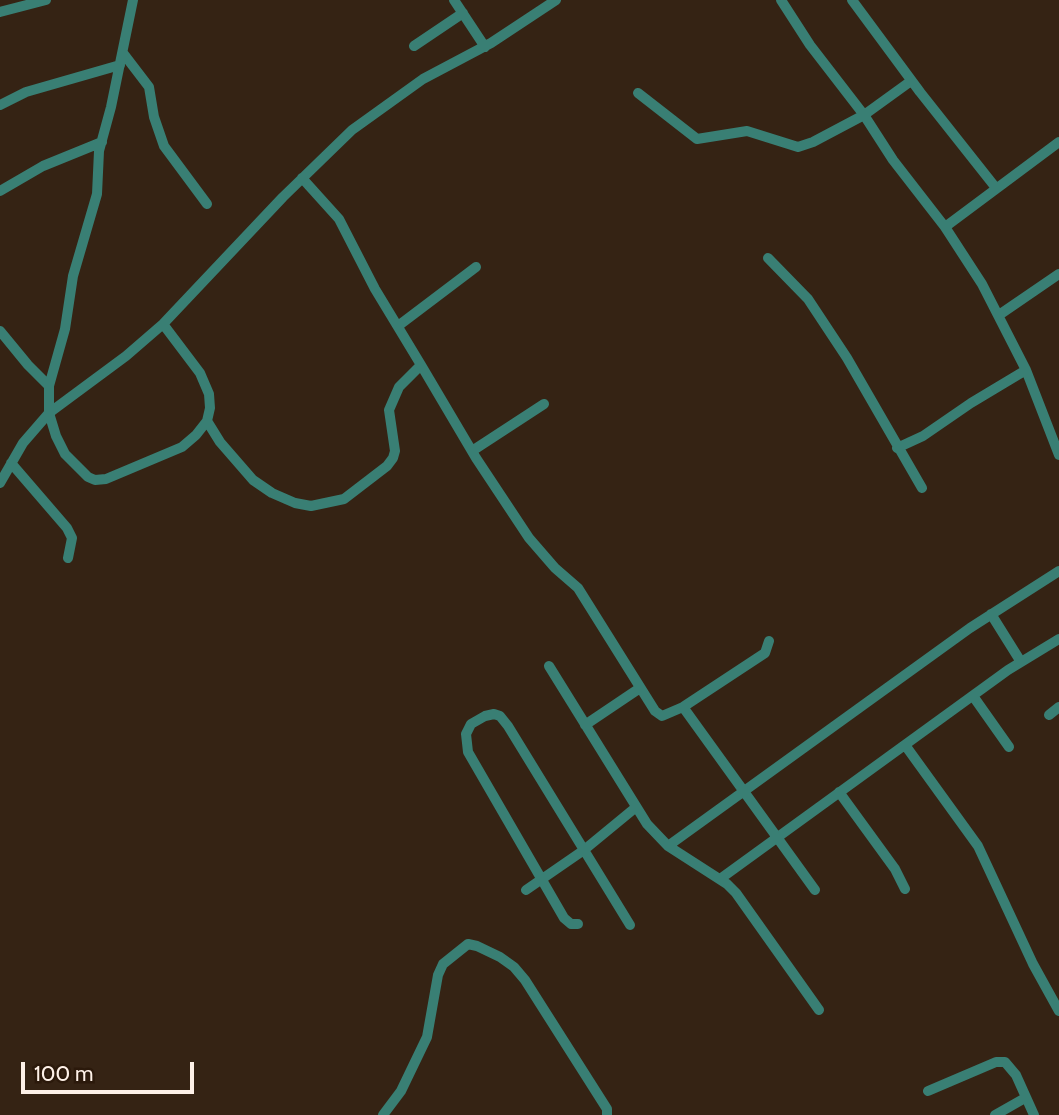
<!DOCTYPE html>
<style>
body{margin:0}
#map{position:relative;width:1059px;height:1115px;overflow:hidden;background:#352314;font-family:Cabin,sans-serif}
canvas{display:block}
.scale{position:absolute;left:21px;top:1062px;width:173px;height:32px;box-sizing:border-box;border:4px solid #fef1e8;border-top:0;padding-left:9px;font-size:21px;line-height:24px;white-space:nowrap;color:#fef1e8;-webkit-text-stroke:5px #2b190b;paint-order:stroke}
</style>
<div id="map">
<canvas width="1059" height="1115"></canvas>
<div class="scale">100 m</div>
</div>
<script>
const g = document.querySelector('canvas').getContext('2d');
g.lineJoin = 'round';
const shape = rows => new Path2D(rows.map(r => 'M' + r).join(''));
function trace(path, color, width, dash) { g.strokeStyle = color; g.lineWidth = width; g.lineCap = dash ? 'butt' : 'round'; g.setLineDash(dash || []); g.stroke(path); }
const minor = shape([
 [133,0,111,107,99,151,97,194,73,276,65,329,49,386,49,413,56,436,65,454,88,477,95,480,106,479,182,447,196,435,207,421,210,408,209,394,200,373,163,324],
 [454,0,485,47],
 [781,0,810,45,864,115,893,160,945,227,982,284,1026,370,1059,455],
 [852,0,920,92,996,188],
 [0,12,46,0],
 [414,46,463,13],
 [123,53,149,87,154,117,164,146,207,204],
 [638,93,697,139,747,131,798,147,813,142,864,115,911,81],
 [0,105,26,92,120,65],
 [302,178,339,219,375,289,421,365,476,458,529,538,555,568,578,588,655,711,662,716,683,707,765,653,769,641],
 [0,191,43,166,102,142],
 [945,227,1059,142],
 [768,258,808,299,847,358,922,488],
 [999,315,1059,274],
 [398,326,476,267],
 [0,331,28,365,49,386],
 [207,421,220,442,253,480,272,493,295,503,311,506,344,499,387,466,393,458,395,451,389,410,399,387,421,365],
 [897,448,923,436,971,403,1026,370],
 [472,451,544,404],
 [11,463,67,528,72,538,68,558],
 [0,483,23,443,49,413,126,356,163,324,283,197,352,130,423,79,491,43,556,0],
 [991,614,1021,662],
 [549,666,647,824,668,846,727,884,736,893,819,1010],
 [973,696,1009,747],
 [683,707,815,890],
 [1049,715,1059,707],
 [585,725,640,688],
 [905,745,978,846,1033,964,1059,1011],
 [839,792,895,869,905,889],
 [668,846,970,628,1059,571],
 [720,879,1008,670,1059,639],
 [526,890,584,850,635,808],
 [578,924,571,924,564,918,468,752,466,734,471,724,485,716,494,714,500,716,508,726,630,925],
 [928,1091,996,1062,1005,1062,1016,1075,1034,1115],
 [383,1115,401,1091,427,1037,438,975,443,964,468,944,477,946,500,957,514,967,525,980,607,1109,607,1115],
 [995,1115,1025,1098]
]);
trace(minor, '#397f74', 10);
</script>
